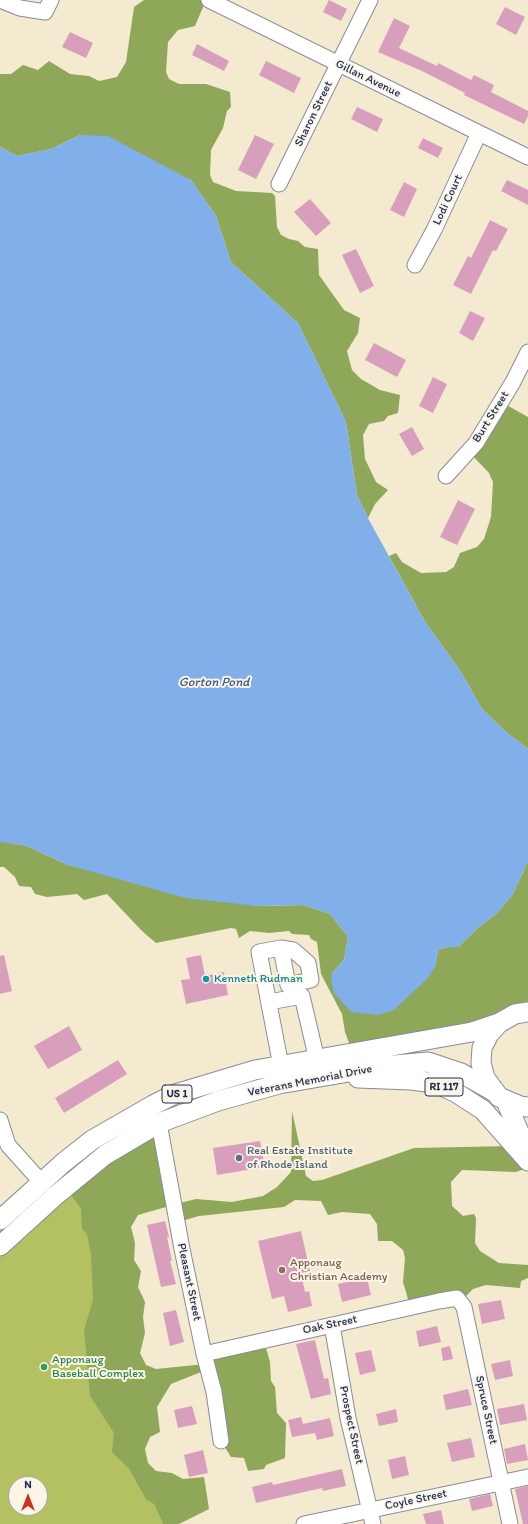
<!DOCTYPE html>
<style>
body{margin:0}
#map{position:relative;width:528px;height:1524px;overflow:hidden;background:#f4ead0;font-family:Itim,sans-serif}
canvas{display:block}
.north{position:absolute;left:8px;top:1476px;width:40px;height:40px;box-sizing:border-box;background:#fcf5e5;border:1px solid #a2a6af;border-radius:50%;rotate:0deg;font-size:11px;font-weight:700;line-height:16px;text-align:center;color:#1b2f5e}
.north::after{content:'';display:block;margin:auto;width:14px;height:18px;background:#c8321e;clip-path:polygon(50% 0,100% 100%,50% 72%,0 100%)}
</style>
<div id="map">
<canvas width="528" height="1524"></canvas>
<div class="north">N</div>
</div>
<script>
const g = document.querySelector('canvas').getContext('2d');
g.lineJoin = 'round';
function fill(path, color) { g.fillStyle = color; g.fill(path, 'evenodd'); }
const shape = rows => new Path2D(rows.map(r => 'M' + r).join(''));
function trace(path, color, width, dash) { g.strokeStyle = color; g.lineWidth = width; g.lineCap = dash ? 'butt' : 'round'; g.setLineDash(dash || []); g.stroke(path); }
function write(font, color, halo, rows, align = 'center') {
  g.font = font + ' Itim,sans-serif'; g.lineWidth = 4; g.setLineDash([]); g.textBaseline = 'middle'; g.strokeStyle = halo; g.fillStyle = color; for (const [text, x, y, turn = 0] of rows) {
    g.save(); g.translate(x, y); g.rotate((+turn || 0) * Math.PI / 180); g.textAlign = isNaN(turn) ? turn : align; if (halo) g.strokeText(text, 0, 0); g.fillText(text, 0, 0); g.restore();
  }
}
const green = shape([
 [84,1183,125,1464,154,1503,163,1524,0,1524,0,1231,58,1184],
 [16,1484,40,1484,40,1508,16,1508]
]);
const forest = shape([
 [144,0,206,0,195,26,178,30,168,42,166,72,169,79,179,84,206,84,230,92,231,107,227,111,223,128,211,150,210,175,213,182,236,191,272,193,275,196,277,227,281,235,289,239,298,241,305,247,318,249,319,275,344,310,360,318,358,333,347,351,352,370,361,379,380,390,400,395,398,413,388,416,384,421,369,424,363,435,365,459,376,482,388,490,375,504,368,518,357,495,346,422,298,323,231,262,216,216,191,180,80,135,51,149,17,156,0,147,0,74,11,74,23,65,38,70,49,61,70,74,89,76,99,81,117,77,126,62,134,7],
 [503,403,528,417,528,749,506,732,482,709,461,672,424,620,389,556,396,553,402,562,421,573,446,572,454,567,460,553,477,547,484,539,491,517,493,482,489,473,469,452],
 [2,841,27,846,68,865,257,906,304,905,330,914,348,937,344,960,332,973,435,967,438,950,448,947,458,947,480,926,497,913,513,894,528,861,528,1020,353,1054,345,1032,342,1014,321,974,317,942,311,939,309,935,292,934,289,931,269,933,250,931,239,938,236,929,231,928,156,943,142,931,107,894,84,900,77,894,47,897,35,894,31,887,19,886,15,877,4,867,0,867,0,842],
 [292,1111,306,1176,313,1181,322,1180,414,1148,511,1146,528,1168,516,1172,462,1170,451,1182,452,1206,463,1216,474,1214,476,1218,475,1243,480,1251,499,1263,528,1265,528,1278,521,1281,520,1288,486,1285,473,1289,462,1300,410,1306,403,1282,405,1258,403,1250,392,1241,378,1241,377,1224,370,1214,342,1212,328,1215,321,1201,295,1200,284,1207,199,1216,178,1222,173,1205,138,1215,131,1227,135,1243,134,1260,141,1271,138,1287,145,1302,143,1317,145,1333,140,1353,146,1365,156,1369,205,1364,206,1353,264,1341,270,1362,271,1381,275,1387,277,1413,286,1423,285,1458,266,1465,264,1469,248,1471,244,1458,231,1457,221,1441,206,1370,171,1384,157,1407,160,1432,150,1437,145,1449,148,1463,156,1471,172,1473,183,1479,204,1477,209,1509,179,1524,163,1524,154,1504,146,1499,129,1469,112,1452,114,1433,90,1396,84,1330,93,1300,91,1255,87,1234,82,1229,81,1209,62,1182,154,1119,176,1204,196,1199,232,1202,263,1196,277,1187,291,1172]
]);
const water = shape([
 [80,135,108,136,191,180,216,216,231,262,298,323,346,422,357,495,369,520,424,620,461,672,482,709,506,732,528,749,528,861,513,894,497,913,480,926,458,947,448,947,438,950,435,967,427,979,394,1010,377,1015,351,1012,334,993,331,978,332,973,344,960,348,937,330,914,304,905,257,906,186,898,68,865,27,846,0,842,0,147,17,156,51,149]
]);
const building = shape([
 [329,0,347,9,341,21,323,12],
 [505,7,525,17,516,35,496,24],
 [394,18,410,26,399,48,437,66,438,63,471,80,474,75,494,85,491,92,528,111,528,116,524,124,464,95,465,93,422,71,378,52],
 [70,32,93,43,86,58,62,47],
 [197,44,229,61,224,71,192,55],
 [266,61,301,78,294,93,259,75],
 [357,107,383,119,377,132,351,119],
 [255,135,274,144,256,179,238,170],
 [423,138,443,148,438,158,418,148],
 [507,180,528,190,528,205,501,191],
 [404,182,417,189,404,217,390,210],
 [310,199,331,223,316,236,294,212],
 [490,220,508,229,496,251,493,250,471,294,453,285,468,256,471,258],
 [356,249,374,286,360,293,342,255],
 [470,311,485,318,473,341,459,333],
 [374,343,406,360,397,377,365,360],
 [433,377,447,384,433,413,419,406],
 [412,427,424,449,412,456,399,434],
 [458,500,475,509,457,545,440,537],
 [4,955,12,991,0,994,0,956],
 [201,955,205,976,224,972,228,995,186,1004,181,980,190,979,186,958],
 [69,1026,82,1050,48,1069,34,1046],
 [118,1060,127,1074,64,1113,55,1098],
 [260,1141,265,1167,217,1175,213,1148],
 [165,1221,169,1237,167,1237,172,1261,170,1261,176,1284,161,1287,147,1225],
 [301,1231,310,1271,301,1273,305,1292,309,1291,312,1306,288,1312,284,1296,272,1299,258,1241],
 [367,1278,371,1295,342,1302,338,1284],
 [501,1300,505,1319,482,1324,478,1304],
 [176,1310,184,1342,170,1346,163,1313],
 [437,1326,441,1342,419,1347,416,1331],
 [315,1340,324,1379,328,1378,331,1394,311,1399,296,1344],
 [450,1346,453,1359,443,1361,441,1348],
 [371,1350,376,1371,360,1375,355,1353],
 [510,1360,513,1376,495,1380,491,1364],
 [468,1389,472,1405,446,1410,443,1395],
 [524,1404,527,1420,500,1425,497,1409],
 [192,1406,197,1424,178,1428,174,1410],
 [396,1409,398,1422,379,1426,376,1414],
 [301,1417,303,1424,330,1418,334,1436,317,1440,315,1433,292,1437,288,1420],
 [471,1438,475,1457,452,1462,447,1443],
 [525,1444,528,1460,507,1464,504,1449],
 [203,1450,208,1473,189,1477,184,1455],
 [405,1456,409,1475,392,1479,388,1460],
 [342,1469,346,1486,323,1491,322,1488,256,1503,252,1487,272,1482,273,1485],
 [528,1486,528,1524,523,1524,515,1489],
 [490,1494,493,1506,472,1511,469,1499],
 [441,1510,444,1524,426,1524,423,1514]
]);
const minor = shape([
 [0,0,20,8,45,12,51,0],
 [209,0,528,157],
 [279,184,370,0],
 [415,265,434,230,479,133],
 [446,476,476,443,513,382,528,352],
 [281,948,293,950,308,963,311,980,288,985],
 [269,1002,302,996],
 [281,1066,259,952,281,948,288,985,302,996,317,1060],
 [0,1120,8,1145,42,1183],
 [159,1123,182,1249,204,1354,214,1392,221,1441],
 [332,1325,348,1418,373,1524],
 [204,1354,439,1301,457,1298,464,1307,510,1524],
 [304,1524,528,1477]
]);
const major = shape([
 [528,1012,515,1014,499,1023,489,1034,482,1048,481,1063,485,1078,499,1097,520,1106,528,1107],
 [358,1078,411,1080,435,1083,455,1092,483,1110,528,1161],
 [506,1101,527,1151],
 [0,1220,63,1163,92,1140,153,1105,175,1094,255,1070,472,1032,499,1023],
 [0,1246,55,1196,105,1155,159,1123,218,1101,279,1084,384,1066,428,1062,461,1073,493,1091]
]);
const markers = [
 [206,979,4,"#0f9aa8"],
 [239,1158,4,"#5c6f8a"],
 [282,1270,4,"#8d6e63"],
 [44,1367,4,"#2e9e5b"]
];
const shields = [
 [444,1087,38],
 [177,1094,30]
];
const shieldNames = [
 ["RI 117",444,1087],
 ["US 1",177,1094]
];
const streetNames = [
 ["Gillan Avenue",368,79,26],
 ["Sharon Street",314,114,-64],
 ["Lodi Court",448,200,-65],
 ["Burt Street",491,417,-58],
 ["Veterans Memorial Drive",310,1081,-11],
 ["Pleasant Street",189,1282,78],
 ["Oak Street",330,1325,-12],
 ["Spruce Street",486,1410,78],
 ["Prospect Street",351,1425,78],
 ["Coyle Street",416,1500,-12]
];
const cultureNames = [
 ["Kenneth Rudman",214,979]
];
const serviceNames = [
 ["Real Estate Institute",247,1151],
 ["of Rhode Island",247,1165]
];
const educationNames = [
 ["Apponaug",290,1263],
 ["Christian Academy",290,1277]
];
const leisureNames = [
 ["Apponaug",52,1360],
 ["Baseball Complex",52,1374]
];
const waterNames = [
 ["Gorton Pond",214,683]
];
fill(green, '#b4c163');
fill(forest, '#8fa759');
fill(water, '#80afea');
fill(building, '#d89fbd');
trace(minor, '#888c97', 17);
trace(major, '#888c97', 21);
trace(minor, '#fff', 15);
trace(major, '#fff', 19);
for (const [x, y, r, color] of markers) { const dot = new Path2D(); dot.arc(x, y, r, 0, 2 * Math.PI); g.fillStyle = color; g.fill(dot); trace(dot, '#fcf5e5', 1.5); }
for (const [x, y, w] of shields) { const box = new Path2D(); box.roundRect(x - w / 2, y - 9, w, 18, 3); g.fillStyle = '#fcf5e5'; g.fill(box); trace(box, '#1b2f5e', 1); }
write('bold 11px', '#1b2f5e', null, shieldNames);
write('12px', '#1b2f5e', '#fcf5e5', streetNames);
write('12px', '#0d838f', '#fcf5e5', cultureNames, 'left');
write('12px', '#4e5e75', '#fcf5e5', serviceNames, 'left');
write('12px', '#785e54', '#fcf5e5', educationNames, 'left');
write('12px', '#27864d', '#fcf5e5', leisureNames, 'left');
write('italic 13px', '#395588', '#fcf5e5', waterNames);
</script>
